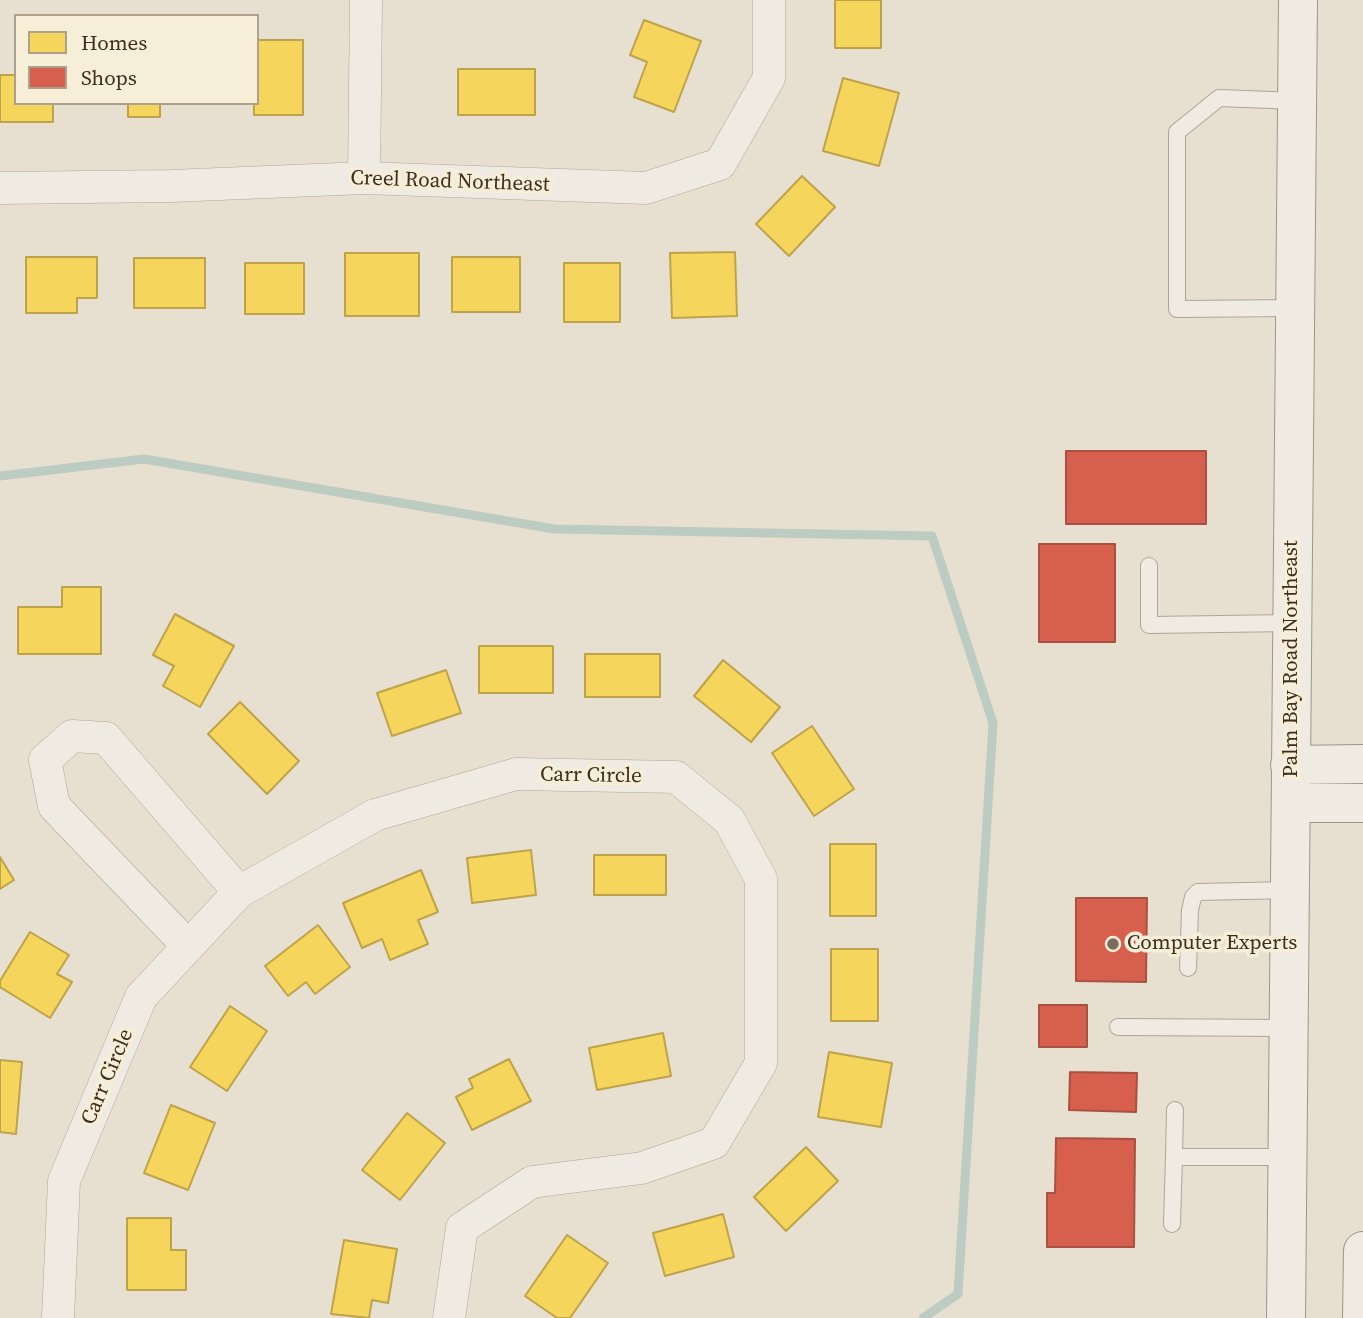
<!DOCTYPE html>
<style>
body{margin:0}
#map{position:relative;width:1363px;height:1318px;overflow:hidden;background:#e7e0d1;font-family:"Source Serif 4",serif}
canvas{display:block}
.legend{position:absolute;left:14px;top:14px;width:245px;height:91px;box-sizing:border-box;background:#f7eed8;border:2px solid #ada18e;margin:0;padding:9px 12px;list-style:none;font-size:21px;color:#3d2e20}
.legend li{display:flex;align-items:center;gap:14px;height:35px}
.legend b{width:35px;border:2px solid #ada18e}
</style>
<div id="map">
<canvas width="1363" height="1318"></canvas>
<ul class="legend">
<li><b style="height:19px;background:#f6d55c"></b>Homes</li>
<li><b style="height:19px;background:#d6604d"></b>Shops</li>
</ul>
</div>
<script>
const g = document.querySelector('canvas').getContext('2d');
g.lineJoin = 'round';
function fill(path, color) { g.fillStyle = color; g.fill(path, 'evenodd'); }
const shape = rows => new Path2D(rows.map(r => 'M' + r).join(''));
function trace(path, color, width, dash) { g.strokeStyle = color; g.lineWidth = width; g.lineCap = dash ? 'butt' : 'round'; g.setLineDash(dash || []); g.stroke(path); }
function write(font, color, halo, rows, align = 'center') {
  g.font = font + ' "Source Serif 4",serif'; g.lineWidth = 7; g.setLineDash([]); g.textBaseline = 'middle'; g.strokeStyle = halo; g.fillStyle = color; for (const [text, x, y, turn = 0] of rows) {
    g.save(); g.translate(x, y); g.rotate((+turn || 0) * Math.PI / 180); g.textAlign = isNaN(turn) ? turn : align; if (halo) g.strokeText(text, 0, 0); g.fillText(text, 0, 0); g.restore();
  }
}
const homes = shape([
 [835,0,881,0,881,48,835,48,835,0],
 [644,20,701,41,674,112,634,97,647,62,630,55,644,20],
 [257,40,303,40,303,115,254,115,254,103,257,103,257,40],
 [458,69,535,69,535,115,458,115,458,69],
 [0,75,16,75,16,103,53,103,53,122,0,122,0,75],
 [843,78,899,93,879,166,823,151,843,78],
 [128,103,160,103,160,117,128,117,128,103],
 [802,176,835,207,789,256,756,224,802,176],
 [735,252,737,316,672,318,670,253,735,252],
 [345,253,419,253,419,316,345,316,345,253],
 [26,257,97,257,97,298,77,298,77,313,26,313,26,257],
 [452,257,520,257,520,312,452,312,452,257],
 [134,258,205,258,205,308,134,308,134,258],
 [245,263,304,263,304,314,245,314,245,263],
 [564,263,620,263,620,322,564,322,564,263],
 [62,587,101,587,101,654,18,654,18,607,62,607,62,587],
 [175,614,234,646,200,707,163,686,174,666,153,655,175,614],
 [479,646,553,646,553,693,479,693,479,646],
 [585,654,660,654,660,697,585,697,585,654],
 [723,660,780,707,751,742,694,696,723,660],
 [446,670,461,713,392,736,377,693,446,670],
 [240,702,299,761,267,794,208,734,240,702],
 [812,726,854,789,814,816,772,753,812,726],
 [830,844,876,844,876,916,830,916,830,844],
 [531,850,536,895,472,903,467,858,531,850],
 [594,855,666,855,666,895,594,895,594,855],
 [0,857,14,880,0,889,0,857],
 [421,870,438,912,418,920,428,944,390,960,382,939,362,948,343,903,421,870],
 [318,925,350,967,315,994,306,982,288,996,265,966,318,925],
 [30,932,69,955,57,974,72,982,50,1018,0,987,0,981,30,932],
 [831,949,878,949,878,1021,831,1021,831,949],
 [230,1006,267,1031,227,1091,190,1067,230,1006],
 [663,1033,671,1076,597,1090,589,1048,663,1033],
 [829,1052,892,1063,881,1127,818,1117,829,1052],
 [509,1059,531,1101,472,1130,456,1097,473,1088,469,1079,509,1059],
 [0,1060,22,1062,16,1134,0,1132,0,1060],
 [171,1105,215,1123,188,1190,144,1173,171,1105],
 [407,1113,445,1143,400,1200,362,1170,407,1113],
 [806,1147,838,1181,786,1231,754,1197,806,1147],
 [723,1214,734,1257,665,1276,653,1233,723,1214],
 [127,1218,171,1218,171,1250,186,1250,186,1290,127,1290,127,1218],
 [567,1235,608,1263,570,1318,557,1318,525,1296,567,1235],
 [344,1240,397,1249,388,1303,372,1300,369,1318,331,1314,344,1240]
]);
const shops = shape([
 [1066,451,1206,451,1206,524,1066,524,1066,451],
 [1039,544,1115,544,1115,642,1039,642,1039,544],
 [1076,898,1147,898,1146,982,1076,981,1076,898],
 [1039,1005,1087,1005,1087,1047,1039,1047,1039,1005],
 [1070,1072,1137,1073,1136,1112,1069,1110,1070,1072],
 [1056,1138,1135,1139,1134,1247,1047,1247,1047,1193,1055,1193,1056,1138]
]);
const stream = shape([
 [0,476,144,459,554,529,932,536,993,723,958,1294,923,1318]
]);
const lane = shape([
 [1295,308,1177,309,1177,132,1219,98,1297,101],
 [1149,566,1149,625,1292,623],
 [1188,968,1190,910,1193,897,1198,892,1291,890],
 [1118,1027,1289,1028],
 [1174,1157,1175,1110],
 [1172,1224,1174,1157,1288,1157]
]);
const street = shape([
 [364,178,366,0],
 [0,188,171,186,364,178,646,188,720,164,769,78,769,0],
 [188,946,54,806,45,760,72,736,106,738,239,892],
 [58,1318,64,1181,141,997,239,892,375,815,516,774,676,777,729,820,761,879,761,1063,714,1143,642,1168,532,1182,462,1228,449,1318]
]);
const secondary = shape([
 [1290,765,1363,764],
 [1292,803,1363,803],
 [1286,1318,1298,0],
 [1362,1318,1363,1251]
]);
const markers = [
 [1113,944,7,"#786c5e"]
];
const streetNames = [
 ["Creel Road Northeast",450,182,2],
 ["Palm Bay Road Northeast",1292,659,-90],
 ["Carr Circle",591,776,1],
 ["Carr Circle",108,1077,-67]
];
const poiNames = [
 ["Computer Experts",1127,944]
];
fill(homes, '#f6d55c');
trace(homes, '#bea34a', 2);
fill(shops, '#d6604d');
trace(shops, '#a85140', 2);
trace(stream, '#bcccc2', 9);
trace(lane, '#ada599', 18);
trace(street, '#ada599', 33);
trace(secondary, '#9c958a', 40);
trace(lane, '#efebe3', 16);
trace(street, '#efebe3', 32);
trace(secondary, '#efebe3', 38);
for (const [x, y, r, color] of markers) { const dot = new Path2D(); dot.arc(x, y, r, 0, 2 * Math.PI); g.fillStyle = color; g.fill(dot); trace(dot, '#f7eed8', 2.5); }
write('21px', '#3d2e20', '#f7eed8', streetNames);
write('21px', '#3d2e20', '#f7eed8', poiNames, 'left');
</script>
